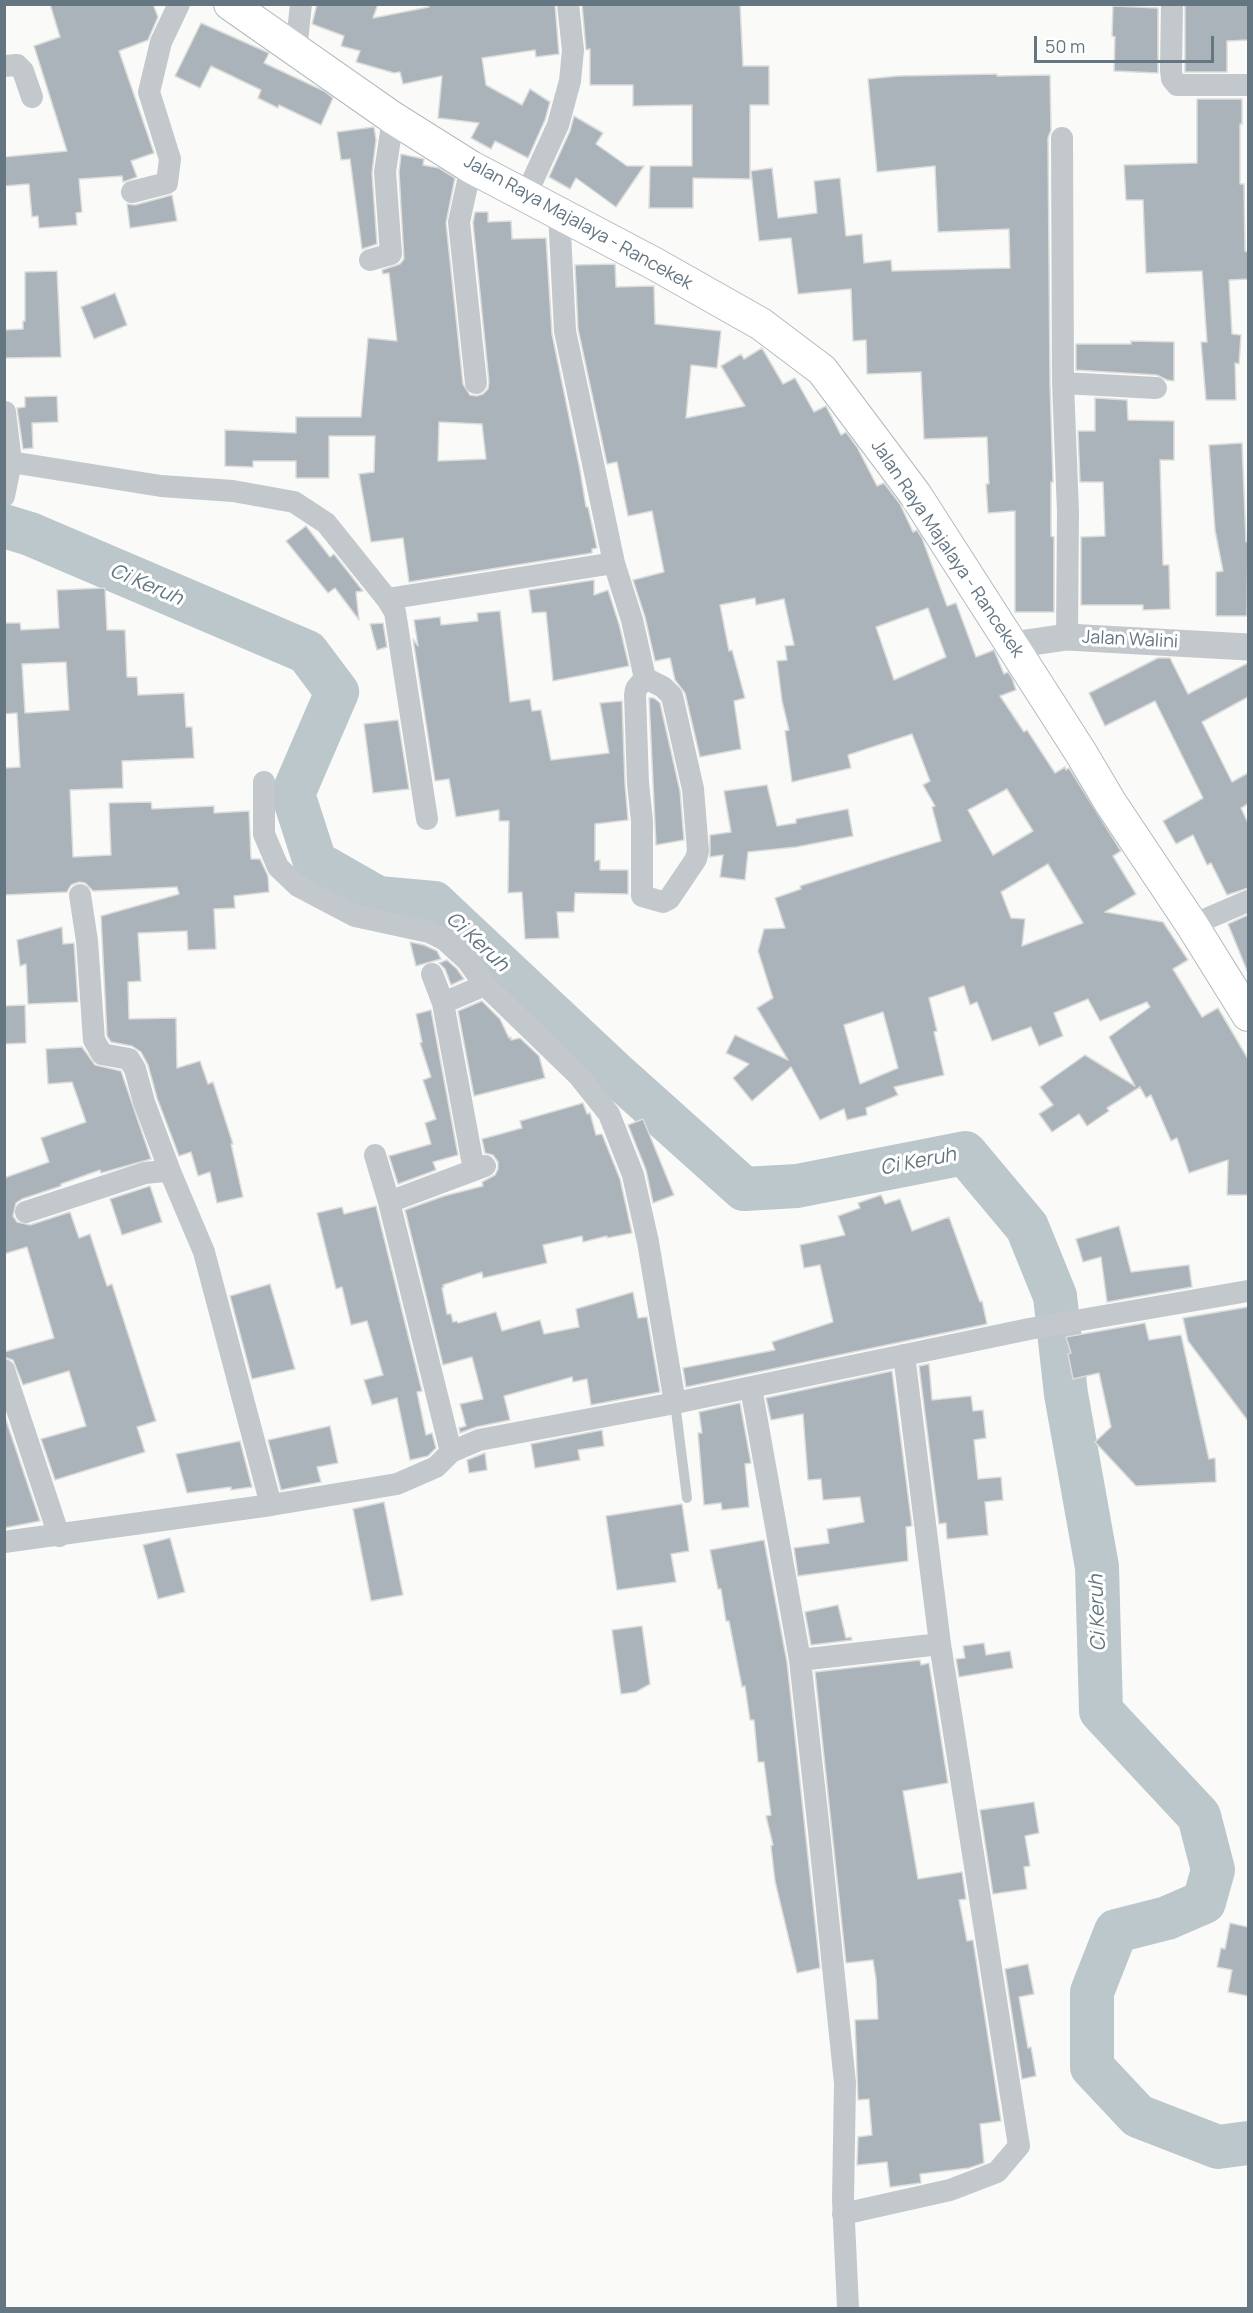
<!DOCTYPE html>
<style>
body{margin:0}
#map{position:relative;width:1253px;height:2313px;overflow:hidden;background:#fafaf8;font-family:Manrope,sans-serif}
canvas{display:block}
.frame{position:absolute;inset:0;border:6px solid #657683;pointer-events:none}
.scale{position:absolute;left:1034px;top:36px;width:180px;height:27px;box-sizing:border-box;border:3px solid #657683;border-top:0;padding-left:8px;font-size:18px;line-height:21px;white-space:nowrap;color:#657683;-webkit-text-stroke:4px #fff;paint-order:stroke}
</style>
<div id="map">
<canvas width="1253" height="2313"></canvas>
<div class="frame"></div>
<div class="scale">50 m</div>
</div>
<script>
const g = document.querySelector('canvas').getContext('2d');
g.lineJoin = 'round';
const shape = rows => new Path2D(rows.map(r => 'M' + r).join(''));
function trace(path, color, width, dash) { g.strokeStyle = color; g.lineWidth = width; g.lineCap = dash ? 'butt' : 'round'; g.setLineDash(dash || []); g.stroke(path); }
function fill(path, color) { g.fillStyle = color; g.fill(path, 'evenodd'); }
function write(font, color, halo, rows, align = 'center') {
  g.font = font + ' Manrope,sans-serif'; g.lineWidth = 6; g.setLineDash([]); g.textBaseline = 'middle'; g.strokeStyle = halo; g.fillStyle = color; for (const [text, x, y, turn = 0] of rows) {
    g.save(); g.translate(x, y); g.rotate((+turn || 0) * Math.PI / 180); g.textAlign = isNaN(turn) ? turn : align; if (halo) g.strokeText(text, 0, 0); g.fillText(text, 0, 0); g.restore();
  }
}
const river = shape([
 [4,526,30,534,307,652,337,692,293,794,315,862,378,898,434,903,618,1076,744,1189,797,1186,965,1153,1027,1227,1055,1296,1066,1394,1097,1567,1101,1711,1199,1816,1213,1870,1204,1902,1167,1918,1116,1931,1092,1992,1092,2067,1138,2116,1218,2147,1248,2143]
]);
const building = shape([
 [50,4,153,4,158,17,148,40,119,51,154,153,131,161,137,177,123,182,122,176,79,179,82,212,76,213,77,225,39,228,38,216,32,217,29,184,4,186,4,157,67,151,34,46,60,37,50,4],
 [317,4,378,4,373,18,429,7,428,4,555,4,559,54,536,57,535,50,482,58,486,85,522,105,530,89,550,102,545,120,528,158,495,141,491,149,471,138,479,123,438,118,442,76,403,84,400,72,394,73,356,62,360,51,341,46,344,36,312,24,317,4],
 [582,4,740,4,743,66,769,66,769,105,750,105,750,179,693,178,693,208,649,208,650,166,692,166,692,105,633,106,633,85,590,85,590,49,586,50,582,4],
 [1185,4,1248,4,1248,40,1227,41,1227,72,1185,72,1185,4],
 [1113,6,1158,8,1158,73,1114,71,1115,37,1112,36,1113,6],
 [201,23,269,53,264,63,324,91,333,98,321,125,279,105,278,108,258,98,261,90,211,66,200,88,175,76,201,23],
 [997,74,997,76,1050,75,1051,130,1048,138,1050,384,1053,482,1051,482,1051,536,1054,537,1054,612,1015,612,1015,511,988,513,986,484,989,484,987,437,924,439,921,372,867,374,866,340,853,341,851,289,798,294,791,238,759,241,751,171,772,168,778,218,817,213,814,181,840,178,846,236,862,234,864,263,891,260,892,271,1010,268,1009,229,938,232,935,166,877,172,868,79,898,76,997,74],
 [1197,99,1242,99,1242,124,1240,124,1240,184,1244,184,1245,251,1248,252,1248,279,1229,280,1232,334,1241,335,1239,364,1235,363,1236,400,1206,400,1201,342,1207,342,1202,271,1146,273,1143,200,1126,200,1124,165,1197,163,1197,99],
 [574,116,603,133,596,144,627,166,644,166,616,207,576,178,570,189,549,177,570,131,574,116],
 [374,127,376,140,372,173,377,244,362,249,350,159,341,160,337,132,374,127],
 [401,154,424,159,423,165,439,168,455,178,446,223,463,384,470,395,477,396,483,394,488,389,489,382,473,223,475,212,488,212,488,222,511,221,512,239,546,238,552,334,580,470,586,507,588,507,597,548,592,549,592,553,409,582,403,538,371,542,359,474,374,472,375,436,329,436,329,478,296,478,296,461,253,461,253,467,225,466,225,430,296,433,296,417,361,417,368,338,397,341,389,273,383,274,382,270,400,264,404,259,399,172,401,154],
 [439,422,482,424,486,459,438,461,439,422],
 [172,195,177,221,130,228,127,204,135,205,172,195],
 [615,264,616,287,654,286,655,324,721,331,717,368,691,365,686,418,745,406,721,366,741,354,744,359,762,348,783,384,795,378,814,412,826,406,841,435,846,432,857,447,877,486,884,483,900,504,913,532,917,530,922,538,947,606,956,603,976,657,994,650,1004,674,1008,672,1012,678,1016,690,1000,696,1024,732,1027,730,1055,773,1065,767,1066,770,1069,768,1121,851,1113,856,1136,894,1105,912,1163,922,1188,960,1173,969,1202,1017,1218,1008,1248,1059,1248,1195,1227,1195,1228,1160,1189,1173,1177,1138,1171,1141,1151,1095,1146,1098,1140,1087,1107,1108,1109,1111,1087,1126,1079,1114,1052,1132,1039,1114,1053,1105,1040,1087,1085,1055,1135,1086,1109,1037,1150,1007,1147,1002,1100,1021,1088,999,1054,1013,1063,1036,1039,1046,1031,1027,992,1041,977,1002,970,1005,964,986,929,998,937,1031,934,1032,944,1075,894,1087,898,1095,866,1108,867,1115,847,1120,844,1109,820,1120,791,1067,752,1101,733,1078,749,1064,726,1053,735,1035,788,1060,757,1008,773,998,758,951,764,929,785,928,775,898,801,889,800,886,941,841,932,807,935,806,923,785,930,781,912,734,848,755,851,768,792,782,785,731,789,730,782,701,777,661,787,660,785,646,794,645,784,599,756,605,755,598,720,605,729,651,732,650,745,698,734,701,741,749,700,757,685,693,675,680,670,658,655,661,645,617,633,580,664,572,652,511,628,516,617,462,607,464,578,329,575,265,615,264],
 [928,608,946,657,894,680,876,627,928,608],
 [1007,789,1033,831,993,855,968,810,1007,789],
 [1048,864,1083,923,1022,946,1025,919,1011,918,1001,892,1048,864],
 [883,1012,898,1068,860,1084,844,1025,883,1012],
 [57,271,61,357,4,358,4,330,23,329,23,321,25,321,25,272,57,271],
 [115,293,127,325,94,339,81,307,115,293],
 [1131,341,1174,342,1174,381,1167,380,1157,375,1076,370,1076,344,1131,344,1131,341],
 [57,396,58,422,32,423,33,448,23,449,17,408,25,407,25,397,57,396],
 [1095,398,1127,400,1128,420,1174,421,1174,460,1160,460,1163,565,1169,565,1170,609,1143,610,1143,605,1081,605,1081,537,1105,536,1103,482,1080,482,1078,431,1095,431,1095,398],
 [1242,443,1246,542,1248,542,1247,616,1216,616,1216,572,1223,571,1215,530,1209,445,1242,443],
 [306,526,330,557,334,554,363,591,356,592,359,620,335,588,328,593,286,541,306,526],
 [594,580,594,595,608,590,619,624,629,666,553,681,546,612,532,613,529,590,594,580],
 [105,588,107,630,125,630,127,677,137,677,138,695,184,693,186,727,192,727,194,758,122,761,123,788,70,790,73,857,111,855,109,803,151,802,152,809,214,806,214,813,249,811,251,859,260,859,268,876,269,892,234,896,235,908,214,909,216,949,188,950,187,931,138,933,141,981,128,982,129,1019,176,1018,177,1068,200,1061,208,1084,213,1082,233,1144,231,1144,243,1197,217,1203,210,1172,198,1176,191,1152,179,1156,157,1098,148,1065,141,1052,132,1046,111,1042,107,1036,101,916,179,894,177,887,93,891,85,883,79,882,71,885,67,892,4,895,4,768,20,767,17,713,4,714,4,623,20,623,21,630,59,628,57,590,105,588],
 [66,662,69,710,25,713,22,664,66,662],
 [500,611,510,702,530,699,532,711,541,710,551,760,609,753,600,703,622,701,625,784,628,820,595,824,595,861,600,860,600,870,628,870,628,894,575,893,574,912,557,912,559,938,525,939,522,892,508,893,509,821,499,821,499,810,456,817,449,779,435,781,413,639,418,646,414,620,440,617,441,625,478,621,477,613,500,611],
 [383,623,387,647,377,650,370,624,383,623],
 [1158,658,1170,658,1188,694,1248,663,1248,697,1202,722,1232,782,1248,773,1248,804,1241,808,1248,823,1248,888,1227,895,1211,863,1207,865,1193,835,1176,844,1163,821,1203,798,1155,701,1105,726,1089,693,1158,658],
 [649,698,654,698,660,703,680,791,684,840,656,845,649,698],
 [398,720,409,789,373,793,364,724,398,720],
 [767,785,777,826,796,823,796,819,848,809,853,836,796,847,748,852,745,880,720,877,723,855,710,857,710,835,731,832,724,791,767,785],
 [1248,915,1248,973,1228,924,1248,915],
 [62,927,63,944,74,943,78,1002,28,1004,26,964,20,966,17,940,62,927],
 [410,942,424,945,437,951,441,959,416,966,410,942],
 [447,960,457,969,464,979,451,985,445,969,439,963,447,960],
 [482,1001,500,1019,509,1038,511,1037,511,1040,520,1038,539,1056,545,1078,474,1096,458,1011,482,1001],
 [25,1005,26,1043,4,1044,4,1006,25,1005],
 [431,1010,458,1155,433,1162,436,1170,398,1184,389,1156,431,1144,425,1123,436,1119,423,1080,431,1077,420,1043,422,1042,416,1014,431,1010],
 [82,1047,95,1065,121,1071,151,1159,101,1173,100,1170,61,1184,61,1186,22,1199,16,1203,13,1216,17,1222,30,1225,70,1212,79,1238,90,1234,107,1286,112,1284,156,1421,137,1427,145,1452,55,1480,41,1439,86,1426,69,1371,23,1385,13,1360,4,1357,4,1352,54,1338,27,1247,4,1254,4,1178,49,1162,41,1138,86,1122,72,1082,48,1084,46,1049,82,1047],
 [583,1103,587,1114,590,1113,596,1135,602,1134,620,1179,632,1233,607,1238,607,1236,583,1242,582,1236,543,1245,547,1263,483,1278,482,1272,443,1285,444,1287,442,1288,447,1314,451,1314,453,1322,457,1321,458,1323,496,1312,502,1331,540,1320,544,1334,579,1327,576,1309,633,1292,638,1318,647,1317,660,1392,591,1405,587,1379,573,1382,572,1377,504,1396,510,1420,476,1427,460,1433,459,1428,466,1426,460,1404,483,1399,472,1357,443,1365,405,1210,444,1196,483,1186,482,1182,495,1175,498,1169,498,1162,493,1155,485,1153,482,1139,522,1128,520,1121,583,1103],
 [643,1119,674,1195,653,1203,646,1170,628,1125,643,1119],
 [150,1186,162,1222,122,1235,110,1199,150,1186],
 [881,1195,885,1204,900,1199,912,1231,949,1217,980,1302,982,1301,987,1324,686,1387,683,1368,775,1350,772,1342,833,1322,820,1265,804,1268,800,1245,845,1235,838,1216,860,1208,858,1203,881,1195],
 [376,1206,422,1391,417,1392,426,1435,432,1433,436,1448,428,1456,410,1460,397,1398,372,1405,364,1380,383,1375,367,1321,351,1325,342,1287,336,1289,317,1213,342,1207,344,1214,376,1206],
 [1119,1226,1131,1272,1189,1265,1192,1287,1107,1302,1101,1257,1083,1262,1076,1239,1119,1226],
 [270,1284,295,1369,252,1379,230,1296,270,1284],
 [1248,1307,1248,1421,1188,1341,1183,1318,1248,1307],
 [1145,1323,1149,1340,1181,1335,1209,1459,1215,1458,1216,1482,1136,1486,1095,1442,1111,1427,1099,1373,1073,1379,1068,1354,1071,1353,1066,1337,1145,1323],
 [929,1364,932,1400,971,1396,973,1411,983,1410,986,1438,974,1440,978,1479,1001,1477,1003,1500,985,1502,988,1535,947,1539,946,1523,939,1524,919,1366,929,1364],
 [892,1371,912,1526,906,1527,908,1561,798,1576,794,1548,829,1543,827,1529,864,1522,860,1497,823,1500,821,1479,808,1480,803,1414,771,1420,766,1398,892,1371],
 [740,1403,751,1463,745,1464,749,1507,722,1510,721,1503,704,1505,698,1433,702,1433,699,1412,740,1403],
 [4,1414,40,1521,4,1528,4,1414],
 [330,1426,338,1463,317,1467,321,1482,281,1490,268,1440,330,1426],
 [602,1430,604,1446,578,1450,580,1460,535,1468,531,1444,602,1430],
 [240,1441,252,1487,231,1490,231,1487,187,1493,176,1454,240,1441],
 [485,1453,487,1470,469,1473,467,1460,485,1453],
 [384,1502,403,1595,371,1601,353,1509,384,1502],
 [682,1504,689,1551,671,1554,676,1582,617,1590,606,1516,682,1504],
 [170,1538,185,1592,158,1599,143,1545,170,1538],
 [764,1540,787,1662,820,1968,797,1973,775,1881,771,1846,773,1845,766,1816,771,1815,764,1762,758,1762,754,1720,750,1720,745,1686,742,1687,729,1621,726,1621,721,1589,718,1589,710,1550,764,1540],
 [838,1605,846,1638,851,1637,852,1640,811,1645,805,1612,838,1605],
 [642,1626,650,1684,636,1692,621,1694,612,1630,642,1626],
 [984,1643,986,1655,1010,1651,1013,1668,959,1677,956,1659,965,1658,963,1646,984,1643],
 [920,1660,921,1665,929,1663,948,1783,903,1791,918,1879,962,1872,966,1899,959,1900,967,1941,973,1940,1001,2121,980,2124,984,2163,969,2168,920,2174,921,2183,890,2187,887,2162,857,2165,858,2137,872,2135,869,2099,858,2100,855,2020,878,2019,876,1979,873,1960,846,1963,815,1672,920,1660],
 [1034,1802,1039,1833,1025,1836,1030,1866,1024,1867,1027,1889,993,1894,980,1810,1034,1802],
 [1230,1923,1248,1927,1248,1996,1228,1992,1232,1970,1217,1967,1221,1948,1225,1949,1230,1923],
 [1028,1964,1034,1994,1019,1997,1028,2048,1031,2047,1036,2076,1022,2079,1005,1969,1028,1964]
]);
const service = shape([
 [675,1403,687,1498]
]);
const minor = shape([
 [1172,4,1171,70,1172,79,1177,85,1248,85],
 [296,51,301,4],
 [4,66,17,65,23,71,32,97],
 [1062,138,1063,383,1068,512,1067,637],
 [471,167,459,222,476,383],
 [132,192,167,183,170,159,149,92,161,42,179,4],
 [526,195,558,125,570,81,573,50,568,4],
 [559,213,565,331,614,563,632,620,645,678,663,687,672,696,693,789,698,851,696,859,669,899,663,902,642,896,642,821,638,783,635,695,636,689,645,678],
 [370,260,391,254,385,172,393,118],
 [1063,383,1156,388],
 [11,462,161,486,233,491,294,502,326,523,387,599,395,612,427,819],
 [4,496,11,462,5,412],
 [387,599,614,563],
 [264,782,264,834,278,867,298,886,355,916,429,932,445,940,467,960,485,985,578,1075,609,1114,633,1175,648,1242,675,1403],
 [80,895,87,941,94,1040,102,1054,129,1059,135,1069,144,1102,171,1174],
 [1192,925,1248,901],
 [432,974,443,1003,474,1170],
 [443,1003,485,985],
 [375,1155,389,1202,451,1452],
 [389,1202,485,1166],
 [26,1212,145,1173,164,1171,171,1174,204,1252,271,1505],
 [4,1370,59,1536],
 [751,1388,800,1660,819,1831,845,2083,843,2200,848,2308],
 [4,1542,271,1505,397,1484,436,1467,451,1452,479,1440,675,1403,1029,1329,1248,1291],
 [800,1660,940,1644],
 [843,2214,950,2190,997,2172,1019,2146,940,1644,904,1355]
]);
const tertiary = shape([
 [1012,645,1067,637,1248,647]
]);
const secondary = shape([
 [230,4,393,118,471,167,655,264,761,324,822,370,915,494,1081,753,1110,802,1192,925,1248,1015]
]);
const streetNames = [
 ["Jalan Raya Majalaya - Rancekek",578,223,29],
 ["Jalan Raya Majalaya - Rancekek",947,549,56],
 ["Jalan Walini",1130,640,3]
];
const waterNames = [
 ["Ci Keruh",146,585,23],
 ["Ci Keruh",477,942,43],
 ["Ci Keruh",918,1162,-11],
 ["Ci Keruh",1098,1613,-92]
];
trace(river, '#bbc7cb', 44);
fill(building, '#aab3b9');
trace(building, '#dcdcda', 1.5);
trace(secondary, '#b3babf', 34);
trace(service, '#c3c8cc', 10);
trace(minor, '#c3c8cc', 22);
trace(tertiary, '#c3c8cc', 27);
trace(secondary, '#fff', 32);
write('18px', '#657683', '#fff', streetNames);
write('italic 20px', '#60757c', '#fff', waterNames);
</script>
